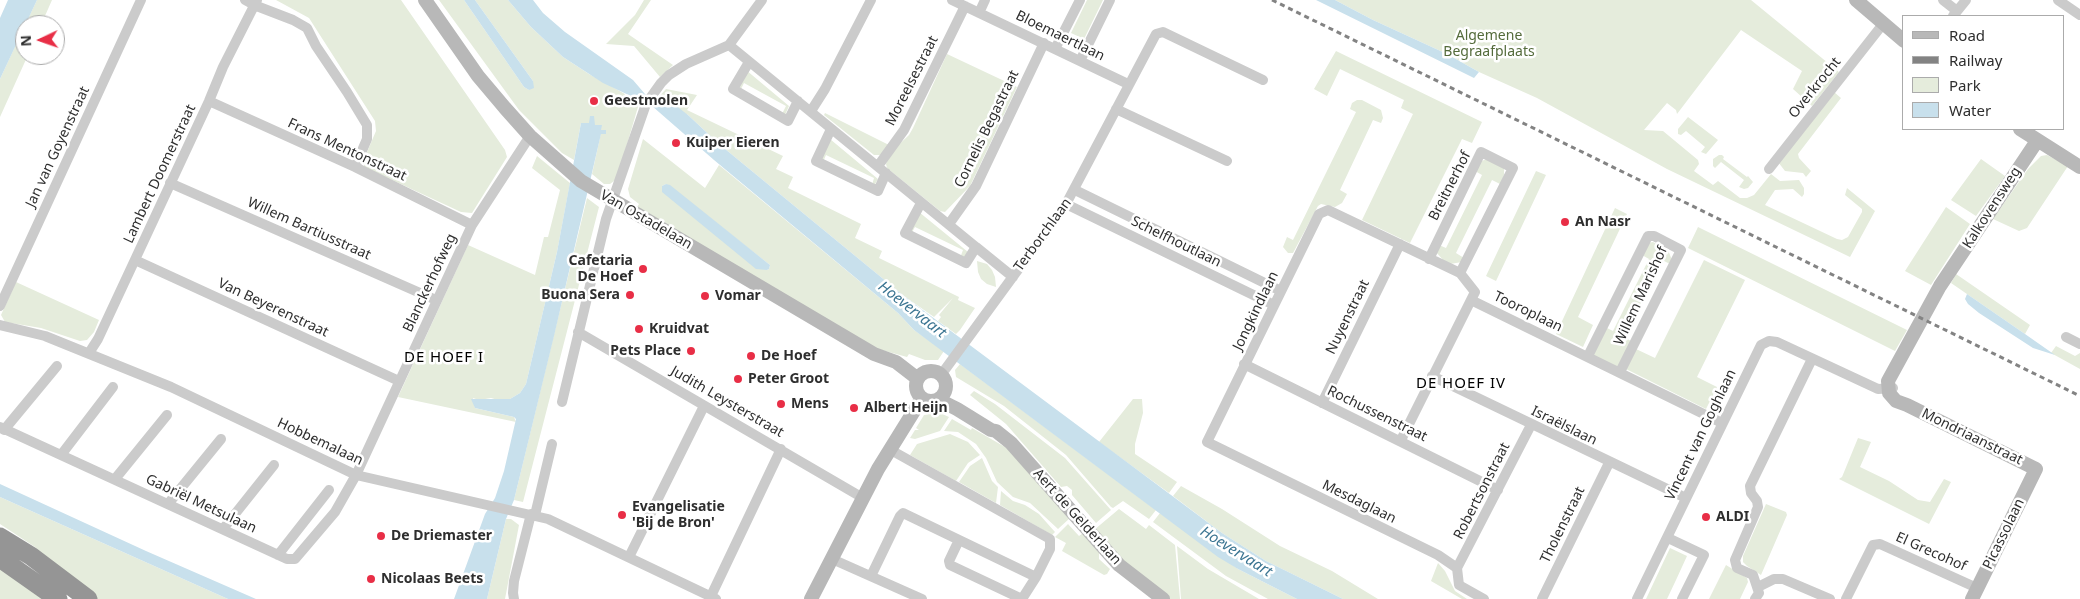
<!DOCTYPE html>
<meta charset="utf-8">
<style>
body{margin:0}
#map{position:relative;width:2080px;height:599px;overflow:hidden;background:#fff;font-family:"Noto Sans",sans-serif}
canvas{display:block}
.legend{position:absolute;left:1902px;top:15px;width:162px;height:115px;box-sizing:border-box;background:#fff;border:1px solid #ababab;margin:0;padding:6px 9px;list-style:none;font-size:15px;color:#2e2e2e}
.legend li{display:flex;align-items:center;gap:10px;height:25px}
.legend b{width:25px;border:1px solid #ababab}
.north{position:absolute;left:15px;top:15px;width:50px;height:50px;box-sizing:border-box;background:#fff;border:1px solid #ababab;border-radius:50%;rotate:267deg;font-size:14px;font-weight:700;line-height:20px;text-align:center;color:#2e2e2e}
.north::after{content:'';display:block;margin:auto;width:18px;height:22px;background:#e82e46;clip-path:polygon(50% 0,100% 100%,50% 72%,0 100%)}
</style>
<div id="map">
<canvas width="2080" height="599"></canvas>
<ul class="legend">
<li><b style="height:6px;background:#b8b8b8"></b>Road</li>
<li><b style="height:6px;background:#838383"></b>Railway</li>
<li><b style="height:14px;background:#e5ecdc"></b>Park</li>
<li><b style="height:14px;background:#c8e0ec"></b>Water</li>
</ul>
<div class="north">N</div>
</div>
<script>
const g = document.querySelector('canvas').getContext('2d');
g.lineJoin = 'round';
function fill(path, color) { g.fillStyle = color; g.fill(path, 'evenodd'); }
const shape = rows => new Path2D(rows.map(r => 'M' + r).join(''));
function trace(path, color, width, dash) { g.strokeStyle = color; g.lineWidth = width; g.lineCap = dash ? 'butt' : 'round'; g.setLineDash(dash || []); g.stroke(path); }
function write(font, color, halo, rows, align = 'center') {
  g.font = font + ' "Noto Sans",sans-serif'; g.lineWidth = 5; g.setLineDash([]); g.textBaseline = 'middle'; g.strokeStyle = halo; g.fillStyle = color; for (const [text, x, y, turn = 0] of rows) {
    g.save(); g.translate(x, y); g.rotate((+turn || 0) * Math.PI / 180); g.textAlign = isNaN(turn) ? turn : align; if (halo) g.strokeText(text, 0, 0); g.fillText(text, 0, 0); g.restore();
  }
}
const green = shape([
 [37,0,52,0,41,25,25,25],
 [276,0,401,0,505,150,507,157,472,213,461,212,364,167,364,159,376,131,375,121,309,18],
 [439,0,464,0,524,87,529,90,533,81,475,0,508,0,531,27,563,57,589,74,625,94,624,97,626,98,627,95,640,100,618,175,614,181,610,184,604,184,592,174,601,133,606,134,606,130,601,130,595,125,581,123,574,160,562,153,519,110],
 [644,0,651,0,628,34,673,65,660,77,634,46,606,44,635,15],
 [1087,0,1103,0,1084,39,1071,33],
 [1335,0,1751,0,1839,72,1812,106,1793,89,1802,71,1741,30,1677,114,1676,110,1667,103,1644,130,1663,131,1698,160,1699,164,1694,171,1713,185,1718,181,1740,198,1747,198,1754,195,1771,174,1780,181,1799,180,1804,188,1804,194,1802,197,1793,189,1775,190,1765,205,1837,239,1842,240,1848,237,1862,212,1862,209,1845,195,1847,188,1875,211,1850,257,1667,169,1537,98,1479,72,1447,54,1373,20],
 [25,25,25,55,28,55,0,117,0,79],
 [1336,51,1482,122,1472,143,1462,139,1410,243,1362,220,1413,114,1401,108,1404,100,1340,69,1327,96,1314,89],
 [947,54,1017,87,970,186,945,212,940,211,887,168,886,164,890,153,909,135,913,128],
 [746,70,789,106,785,115,782,114,786,106,744,83,740,91,736,89],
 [666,89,697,95,687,110,783,156,776,169,793,177,788,188,861,224,855,238,882,251,879,258,959,297,958,300,975,308,960,330,956,334,938,321,941,317,939,315,953,298,934,317,904,296,719,144,688,115,656,100],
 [1834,92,1841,98,1798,154,1799,158,1811,171,1806,177,1803,173,1785,171,1778,162],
 [1357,100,1362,100,1381,110,1383,118,1381,123,1373,120,1340,190,1347,194,1342,203,1335,207,1321,204,1318,206,1293,253,1288,253,1283,247,1287,237,1293,240,1356,112,1350,109,1352,103],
 [825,113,889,145,881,155,874,155,824,115],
 [1688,117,1718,140,1706,154,1701,152,1705,147,1686,131,1681,135,1678,134,1678,129],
 [643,139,705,188,719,165,898,313,914,330,944,351,938,360,925,360,909,354,907,357,878,349,637,207,639,204,630,197,628,189],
 [666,184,770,265,769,269,767,270,662,186],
 [830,139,878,179,874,186,872,185,874,178,826,155,823,162,819,161],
 [1719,155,1722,155,1724,157,1723,159,1747,177,1748,176,1753,182,1748,188,1744,189,1739,187,1744,180,1721,162,1715,168,1713,166,1713,159],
 [2047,155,2068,166,2027,228,2019,231,1993,219,2028,169,2041,156],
 [537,156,570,183,557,252,526,384,520,393,510,399,498,400,491,398,479,400,473,398,475,408,514,417,516,422,398,397,468,245,535,275,544,237,548,237,560,190,532,168],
 [1488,159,1504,168,1504,175,1500,184,1492,180,1456,253,1464,258,1462,262,1450,264,1444,261,1436,252,1439,245,1446,248,1482,175,1475,171,1481,161],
 [1981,159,2005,176,1976,216,1951,200],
 [1536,171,1546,175,1496,281,1486,276],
 [587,198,599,207,523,502,514,500],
 [1946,207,1970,224,1931,285,1905,271],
 [1615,208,1627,214,1578,317,1593,325,1583,347,1556,334],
 [919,212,968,252,964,260,960,258,963,250,915,227,911,234,909,233],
 [1698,227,1907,330,1895,351,1688,248],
 [1653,242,1668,250,1672,260,1670,264,1662,260,1624,337,1631,341,1617,368,1591,355,1605,327,1613,331,1649,259,1642,255,1648,243],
 [1704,260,1745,280,1697,377,1717,387,1706,409,1626,369,1636,349,1655,358],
 [977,261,987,264,992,270,995,277,996,287,987,284,981,279,978,272],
 [1956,274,2030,325,2025,334,1951,283],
 [16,282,99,320,94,332,87,340,80,341,41,328,5,322,1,315],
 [2056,346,2075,356,2080,353,2080,369,2051,353],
 [960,364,1156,510,1149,519,1123,501,1113,508,1111,507,1066,455,1004,406,956,377,955,370],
 [974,391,995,404,1065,458,1111,510,1096,523,1072,495,1072,490,1067,486,1061,487,1006,424,970,395],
 [1133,399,1142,399,1143,413,1135,444,1135,454,1177,482,1169,493,1099,442],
 [938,412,949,417,940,431,915,439,910,438,915,430,919,430,916,428,924,415],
 [952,419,971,430,972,428,1012,451,1070,518,1058,529,1030,503,1013,497,997,482,986,458,976,444,958,432,944,431],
 [950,434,968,442,980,455,968,463,956,481,910,455,917,444],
 [1858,438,1871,442,1860,467,1889,481,1918,500,1930,502,1944,479,1951,482,1929,524,1839,479,1842,477],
 [982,458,992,481,998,487,996,503,959,482,970,466],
 [1181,486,1222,509,1280,546,1332,571,1378,599,1343,599,1266,561,1222,533,1173,496],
 [1001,491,1013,501,1025,505,1039,514,1055,532,1052,535,1000,505],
 [0,497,228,599,96,599,53,565,35,547,0,524],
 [1766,504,1786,512,1787,515,1761,575,1747,566,1743,562,1743,556],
 [1119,509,1146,529,1149,525,1175,545,1180,599,1170,599,1141,579,1094,530],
 [1160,513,1238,569,1297,599,1268,599,1226,576,1153,522],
 [506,519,511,519,519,525,505,599,487,599],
 [1068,524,1079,536,1083,533,1099,552,1099,559,1110,569,1107,574,1104,575,1062,551,1066,543,1055,537],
 [1177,546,1208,569,1259,599,1181,599],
 [1670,548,1687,556,1676,580,1667,599,1646,599],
 [1438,563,1445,571,1455,591,1467,599,1462,599,1431,581],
 [0,565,47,599,0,599],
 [1726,565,1747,578,1748,582,1740,599,1709,599]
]);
const water = shape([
 [8,0,37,0,0,79,0,18],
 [464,0,475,0,533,81,534,88,529,90,524,87],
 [508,0,533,0,543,13,565,32,633,80,645,94,656,100,666,98,688,115,719,144,904,296,1222,533,1266,561,1343,599,1297,599,1238,569,1218,557,914,330,898,313,714,160,652,106,603,83,563,57,531,27],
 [1316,0,1335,0,1373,20,1447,54,1479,72,1474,78],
 [590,116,594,116,595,125,602,125,601,130,606,130,606,134,601,134,554,336,514,500,506,519,487,599,454,599,485,514,495,498,504,471,516,419,514,417,475,408,471,399,510,399,520,393,526,384,557,252,581,123,589,123],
 [666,184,670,185,770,265,769,269,767,270,756,269,662,192,662,186],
 [1967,294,2025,334,2055,355,2033,348,1979,313,1968,304,1965,299],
 [0,484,146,551,256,599,228,599,123,552,0,497]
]);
const street = shape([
 [245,0,254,5,293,20,307,28,316,46,347,92,367,125,367,139,355,167],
 [952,0,1128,84],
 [1943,0,1957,11],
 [2058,0,2080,15],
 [979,13,985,0],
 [1953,16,1966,0],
 [729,45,976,247],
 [1055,49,1080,0],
 [1080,61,1110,0],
 [749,62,733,89,788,121,798,101],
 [209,101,355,167,472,225],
 [1116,109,1227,161],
 [811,111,825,89,871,0],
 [831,129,816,161,878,191,886,173],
 [878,166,904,130,965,6],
 [1769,169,1883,24],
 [170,183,436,300],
 [1075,190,1281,291],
 [921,203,905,233,966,263,976,247,1013,277],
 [1066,204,1274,305],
 [949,224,976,186,1044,43],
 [1429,259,1481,152,1513,168,1460,273],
 [135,260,399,381],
 [0,306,141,0],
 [0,325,45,336,171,387,356,475,548,519,716,599],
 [578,332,863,498],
 [2066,337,2080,344],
 [89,353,98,339,209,101,223,67,257,0],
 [1588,356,1648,236,1654,236,1681,250,1620,372],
 [1244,364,1498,490],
 [941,375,1066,204,1156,34,1163,32,1263,80],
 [1432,376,1686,498],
 [562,402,606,219,646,104,661,83,669,75,686,64,729,45,762,0],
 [1322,403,1400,244],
 [0,427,287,559,295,559,335,512,356,475,472,225,530,136],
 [4,430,57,366],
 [1401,440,1471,300],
 [889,449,1050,539,1050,549,1036,577],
 [61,455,113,387],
 [115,479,167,415],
 [168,504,221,439],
 [535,515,552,444],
 [223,529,274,465],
 [1668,538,1704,555,1682,599],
 [959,540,949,561,950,565,1022,599],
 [278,555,329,490],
 [629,557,704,406],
 [832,559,922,599],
 [1457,568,1531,425],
 [871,576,900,516,903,513,1036,577,1022,599],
 [1758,587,1774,579,1783,579,1830,599],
 [711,596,781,449],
 [514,599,513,593,514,581,531,514],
 [1484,599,1459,585,1457,568,1438,555,1207,442,1319,214,1328,210,1460,273,1475,292,1471,300,1722,423],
 [1542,599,1609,463],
 [1637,599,1761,345,1769,341,1777,342,1878,389,1893,388],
 [1755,599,1759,593,1753,575,1737,568,1735,560,1758,507,1757,501,1751,493,1750,486,1812,359],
 [1846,599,1873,545,1880,544,1977,588]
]);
const secondary = shape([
 [425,0,478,76,505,108,530,136,581,181,874,354,896,362,918,379],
 [1856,0,1904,41],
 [2020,129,2080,167],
 '916 386a15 15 0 1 1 30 0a15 15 0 1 1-30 0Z',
 [939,400,957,409,991,430,996,431,1011,443,1119,565,1163,599],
 [811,599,878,469,922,398],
 [1972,599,2036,469,1907,405,1896,401,1889,393,1888,381,1940,286,2037,141]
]);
const highway = shape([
 [0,537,31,556,88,599],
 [0,558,58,599]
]);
const rail = shape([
 [1272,0,2080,396]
]);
const markers = [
 [594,101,5,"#e82e46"],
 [676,143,5,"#e82e46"],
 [1565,222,5,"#e82e46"],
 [643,269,5,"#e82e46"],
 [630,295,5,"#e82e46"],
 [705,296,5,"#e82e46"],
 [639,329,5,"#e82e46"],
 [691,351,5,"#e82e46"],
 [751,356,5,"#e82e46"],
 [738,379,5,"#e82e46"],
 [781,404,5,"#e82e46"],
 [854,408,5,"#e82e46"],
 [622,515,5,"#e82e46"],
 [1706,517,5,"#e82e46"],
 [381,536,5,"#e82e46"],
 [371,579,5,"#e82e46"]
];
const streetNames = [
 ["Bloemaertlaan",1060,36,26],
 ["Moreelsestraat",912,81,-63],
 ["Overkrocht",1815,88,-51],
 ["Cornelis Begastraat",987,129,-64],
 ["Jan van Goyenstraat",58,147,-65],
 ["Frans Mentonstraat",347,150,25],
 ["Lambert Doomerstraat",160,174,-65],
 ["Breitnerhof",1450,186,-63],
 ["Kalkovensweg",1992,208,-57],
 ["Van Ostadelaan",646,220,30],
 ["Willem Bartiusstraat",309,229,24],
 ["Terborchlaan",1043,235,-54],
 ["Schelfhoutlaan",1176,242,26],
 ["Blanckerhofweg",430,283,-65],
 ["Willem Marishof",1641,296,-65],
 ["Van Beyerenstraat",273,308,25],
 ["Jongkindlaan",1256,311,-64],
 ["Tooroplaan",1528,312,26],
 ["Nuyenstraat",1348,317,-64],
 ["Judith Leysterstraat",727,402,30],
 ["Rochussenstraat",1377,414,26],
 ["Israëlslaan",1564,426,26],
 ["Vincent van Goghlaan",1701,435,-64],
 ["Mondriaanstraat",1972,437,26],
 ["Hobbemalaan",320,442,25],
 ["Robertsonstraat",1482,491,-63],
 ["Mesdaglaan",1359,502,26],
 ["Gabriël Metsulaan",201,504,25],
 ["Aert de Gelderlaan",1077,517,48],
 ["Tholenstraat",1563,525,-64],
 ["Picassolaan",2004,534,-64],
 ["El Grecohof",1931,552,24]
];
const parkNames = [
 ["Algemene",1489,36],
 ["Begraafplaats",1489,52]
];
const poiNames = [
 ["Geestmolen",604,101],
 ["Kuiper Eieren",686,143],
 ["An Nasr",1575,222],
 ["Cafetaria",633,261,"right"],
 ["De Hoef",633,277,"right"],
 ["Buona Sera",620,295,"right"],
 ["Vomar",715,296],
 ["Kruidvat",649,329],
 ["Pets Place",681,351,"right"],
 ["De Hoef",761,356],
 ["Peter Groot",748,379],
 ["Mens",791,404],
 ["Albert Heijn",864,408],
 ["Evangelisatie",632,507],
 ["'Bij de Bron'",632,523],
 ["ALDI",1716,517],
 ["De Driemaster",391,536],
 ["Nicolaas Beets",381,579]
];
const waterNames = [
 ["Hoevervaart",912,310,38],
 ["Hoevervaart",1236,552,32]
];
const neighbourhoodNames = [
 ["DE HOEF I",444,358],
 ["DE HOEF IV",1461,384]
];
fill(green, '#e5ecdc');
fill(water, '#c8e0ec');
trace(street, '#cbcbcb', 10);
trace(secondary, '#b8b8b8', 14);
trace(highway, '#959595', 19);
trace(rail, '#838383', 3, [5, 4]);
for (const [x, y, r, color] of markers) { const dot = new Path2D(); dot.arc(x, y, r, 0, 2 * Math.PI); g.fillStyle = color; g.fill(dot); trace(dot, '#fff', 2); }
write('14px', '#2e2e2e', '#fff', streetNames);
write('14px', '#546b3b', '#fff', parkNames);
write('bold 14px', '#2e2e2e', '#fff', poiNames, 'left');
write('italic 15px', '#3b7592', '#fff', waterNames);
g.letterSpacing = '1px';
write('15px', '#000', '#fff', neighbourhoodNames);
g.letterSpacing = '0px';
</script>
